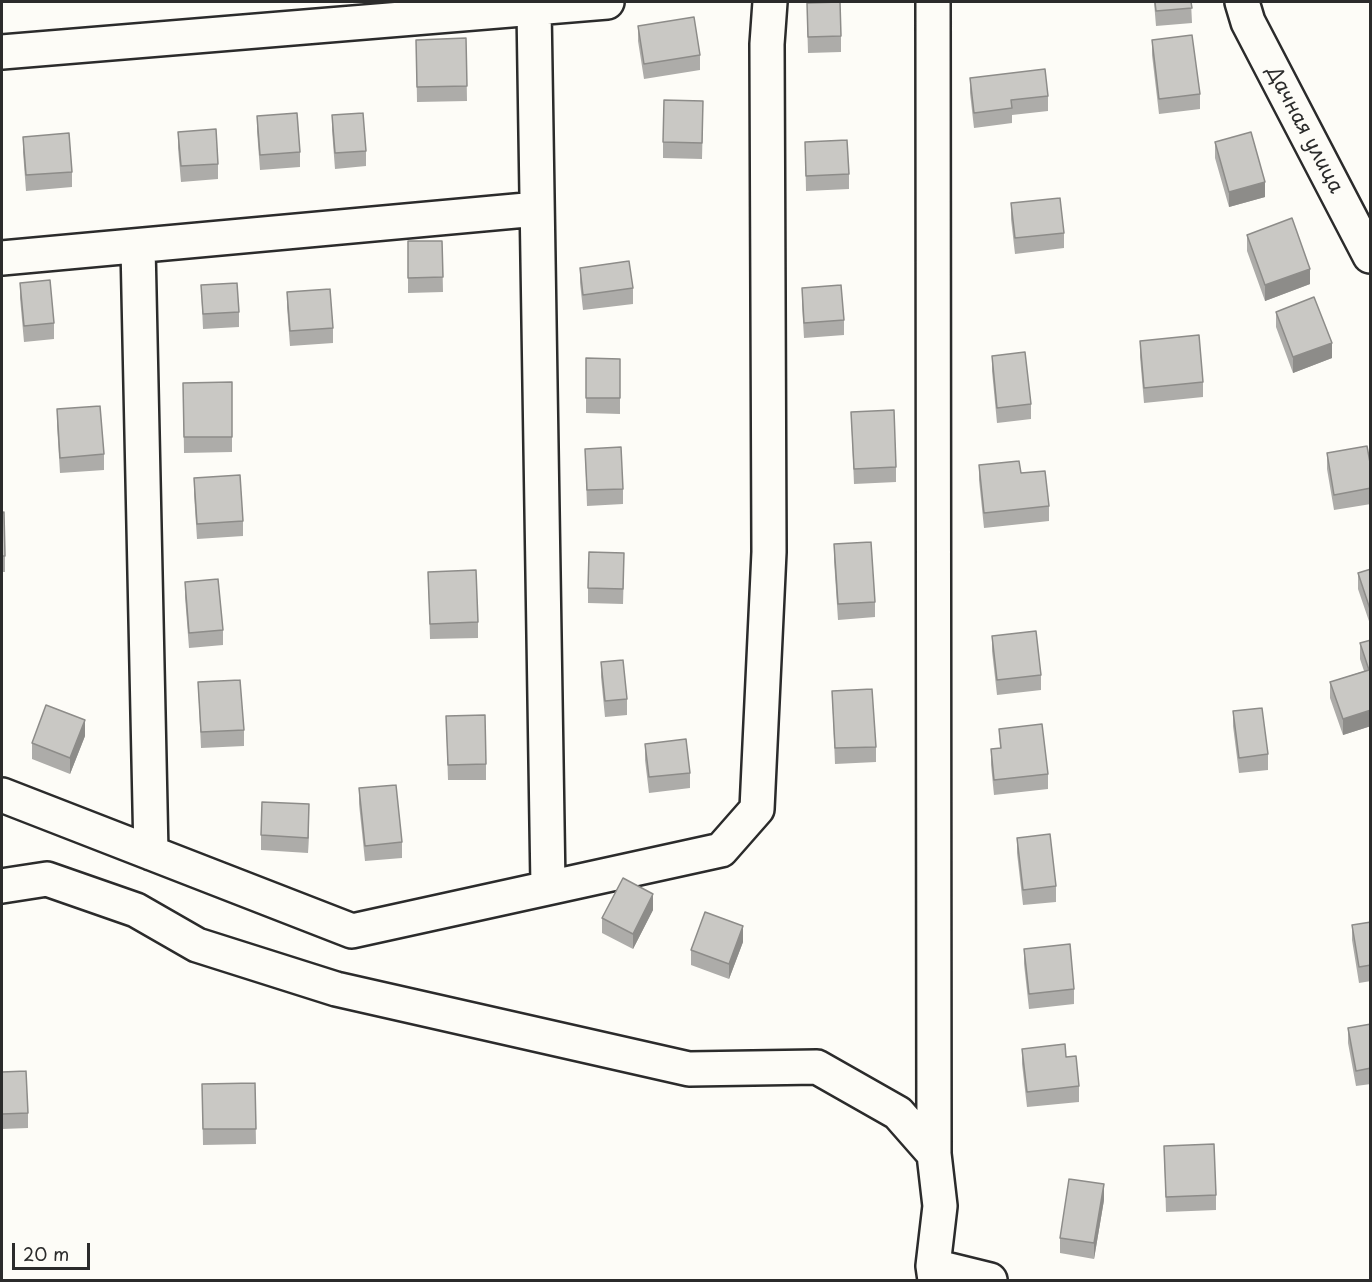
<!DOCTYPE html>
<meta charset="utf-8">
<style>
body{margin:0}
#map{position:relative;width:1372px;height:1282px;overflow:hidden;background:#fdfcf7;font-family:"Playpen Sans",sans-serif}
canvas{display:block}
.frame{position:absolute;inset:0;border:3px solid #2b2b2b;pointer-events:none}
.scale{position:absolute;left:12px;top:1243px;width:78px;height:27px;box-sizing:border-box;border:3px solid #2b2b2b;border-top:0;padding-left:8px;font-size:18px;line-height:21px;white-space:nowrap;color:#2b2b2b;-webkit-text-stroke:4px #fdfcf7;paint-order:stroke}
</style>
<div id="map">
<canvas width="1372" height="1282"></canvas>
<div class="frame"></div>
<div class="scale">20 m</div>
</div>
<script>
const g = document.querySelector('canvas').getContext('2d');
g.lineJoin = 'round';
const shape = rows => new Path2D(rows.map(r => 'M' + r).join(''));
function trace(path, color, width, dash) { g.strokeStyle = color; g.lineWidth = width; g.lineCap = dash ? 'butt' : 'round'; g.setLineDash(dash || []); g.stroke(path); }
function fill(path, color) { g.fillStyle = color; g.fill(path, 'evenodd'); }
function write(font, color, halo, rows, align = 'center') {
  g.font = font + ' "Playpen Sans",sans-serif'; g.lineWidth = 4.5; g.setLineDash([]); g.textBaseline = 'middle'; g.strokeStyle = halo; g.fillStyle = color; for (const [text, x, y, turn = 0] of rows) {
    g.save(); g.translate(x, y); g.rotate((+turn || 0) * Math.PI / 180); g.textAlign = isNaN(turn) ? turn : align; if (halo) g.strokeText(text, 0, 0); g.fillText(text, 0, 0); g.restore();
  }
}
const minor = shape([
 [933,2,934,1154,940,1206,933,1266,935,1280],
 [1242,2,1248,22,1370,256],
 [534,8,548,886],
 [2,52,607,2],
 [138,246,151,853],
 [2,258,537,209],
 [2,795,352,931,721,850,757,809,769,552,767,44,770,2],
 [2,886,47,879,136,910,197,945,336,989,689,1069,817,1067,898,1113,934,1154],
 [933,1266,990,1280]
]);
const wall = shape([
 [1154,2,1191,2,1192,23,1156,26],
 [807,18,841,36,841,52,808,53],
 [638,26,700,55,700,70,644,79,638,41],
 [466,38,467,101,417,102,416,40],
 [1152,40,1200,94,1200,109,1159,114,1152,55],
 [970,78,1048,96,1048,111,1012,115,1012,123,974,128,970,93],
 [332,115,366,151,366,166,335,169,332,130],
 [257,116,300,152,300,167,260,170,257,131],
 [703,116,702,159,663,158,663,142],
 [178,132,218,164,218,179,181,182,178,148],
 [23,137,72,172,72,187,26,191,23,152],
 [805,142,849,174,849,189,806,191],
 [1215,142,1265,197,1229,207,1215,158],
 [1011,203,1064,233,1064,248,1015,254,1011,219],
 [1247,235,1310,284,1265,301,1247,251],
 [408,241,442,241,443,292,408,293],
 [580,268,633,288,633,304,583,310,580,283],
 [20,283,54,323,54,339,24,342,20,298],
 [201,285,239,312,239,327,203,329],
 [802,288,844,320,844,335,804,338,802,304],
 [287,292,333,328,333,343,290,346,287,307],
 [1276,312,1332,358,1293,373,1276,327],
 [1140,341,1203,382,1203,397,1144,403,1140,357],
 [992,356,1031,404,1031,419,997,423,992,371],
 [586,358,620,359,620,414,586,413],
 [232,382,232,452,184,453,183,383],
 [57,409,104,454,104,470,60,473,57,425],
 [851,412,896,467,896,482,854,484],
 [585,449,623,489,623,504,587,506],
 [1327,453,1371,468,1371,504,1334,510,1327,469],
 [979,465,1021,473,1049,506,1049,521,984,528,979,480],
 [194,478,243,521,243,536,197,539,194,494],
 [2,513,5,556,5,572,2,572],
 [834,544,875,602,875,617,838,620,834,560],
 [624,568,623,604,588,603,588,588],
 [1371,569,1371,627,1358,589,1358,573],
 [428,572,478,622,478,638,430,639],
 [185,582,223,630,223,645,189,648,185,597],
 [992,636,1041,675,1041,690,997,695,992,651],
 [1371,640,1371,726,1343,735,1330,698,1330,682,1364,671,1360,659,1360,643],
 [601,662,627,699,627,715,605,717,601,677],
 [198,682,244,730,244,746,201,748],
 [832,691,876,747,876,762,835,764],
 [1233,711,1268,754,1268,770,1239,773,1233,726],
 [446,716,486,764,486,780,448,780],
 [999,729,1048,774,1048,789,994,795,991,765,991,749,1000,748],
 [85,736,70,774,32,759,32,743],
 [645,744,690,773,690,788,649,793,645,760],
 [359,788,402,842,402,858,365,861,359,804],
 [309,819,308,853,261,850,261,835],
 [1017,838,1056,886,1056,902,1023,905,1017,853],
 [653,910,633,949,602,933,602,918],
 [1371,922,1371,981,1359,983,1352,940,1352,925],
 [743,942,729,979,691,965,691,950],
 [1024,949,1074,989,1074,1004,1029,1009,1024,964],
 [1371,1024,1371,1084,1356,1086,1348,1043,1348,1028],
 [1022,1049,1066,1057,1079,1086,1079,1102,1027,1107,1022,1064],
 [2,1072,28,1113,28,1128,2,1129],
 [255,1083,256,1144,203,1145,202,1084],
 [1164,1146,1216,1195,1216,1210,1166,1212],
 [1104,1200,1094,1259,1060,1253,1060,1238]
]);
const shadedWall = shape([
 [1265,182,1265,197,1229,207,1229,192],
 [1310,269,1310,284,1265,301,1265,285],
 [1332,343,1332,358,1293,373,1293,357],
 [1371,710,1371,726,1343,735,1343,719],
 [85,720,85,736,70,774,70,758],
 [309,804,309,819,308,853,308,838],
 [653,894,653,910,633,949,633,934],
 [743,926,743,942,729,979,729,964],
 [1104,1184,1104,1200,1094,1259,1094,1243]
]);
const building = shape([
 [840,2,841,36,808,37,807,3,840,2],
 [1155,2,1191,2,1192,8,1156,11,1155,2],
 [694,17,700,55,644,64,638,26,694,17],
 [1192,35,1200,94,1159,99,1152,40,1192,35],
 [466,38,467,86,417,87,416,40,466,38],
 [1045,69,1048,96,1011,100,1012,108,974,113,970,78,1045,69],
 [664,100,703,101,702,143,663,142,664,100],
 [297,113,300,152,260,155,257,116,297,113],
 [363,113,366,151,335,153,332,115,363,113],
 [216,129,218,164,181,166,178,132,216,129],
 [1251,132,1265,182,1229,192,1215,142,1251,132],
 [69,133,72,172,26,175,23,137,69,133],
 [847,140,849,174,806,176,805,142,847,140],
 [1060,198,1064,233,1015,238,1011,203,1060,198],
 [1292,218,1310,269,1265,285,1247,235,1292,218],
 [408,241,442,241,443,277,408,278,408,241],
 [629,261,633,288,583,295,580,268,629,261],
 [50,280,54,323,24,326,20,283,50,280],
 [237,283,239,312,203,314,201,285,237,283],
 [841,285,844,320,804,323,802,288,841,285],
 [330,289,333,328,290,331,287,292,330,289],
 [1314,297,1332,343,1293,357,1276,312,1314,297],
 [1199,335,1203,382,1144,388,1140,341,1199,335],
 [1025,352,1031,404,997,408,992,356,1025,352],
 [586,358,620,359,620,398,586,398,586,358],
 [232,382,232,437,184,437,183,383,232,382],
 [100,406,104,454,60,458,57,409,100,406],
 [894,410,896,467,854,469,851,412,894,410],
 [1367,446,1371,468,1371,488,1334,495,1327,453,1367,446],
 [621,447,623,489,587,490,585,449,621,447],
 [1019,461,1021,473,1045,471,1049,506,984,513,979,465,1019,461],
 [240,475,243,521,197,524,194,478,240,475],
 [4,512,5,556,2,556,2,513,4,512],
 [871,542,875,602,838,604,834,544,871,542],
 [589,552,624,553,623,589,588,588,589,552],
 [1371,569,1371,612,1358,573,1371,569],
 [476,570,478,622,430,624,428,572,476,570],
 [218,579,223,630,189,633,185,582,218,579],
 [1036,631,1041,675,997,680,992,636,1036,631],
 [1371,640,1371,710,1343,719,1330,682,1369,670,1360,643,1371,640],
 [623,660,627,699,605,701,601,662,623,660],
 [240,680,244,730,201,732,198,682,240,680],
 [872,689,876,747,835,748,832,691,872,689],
 [46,705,85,720,70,758,32,743,46,705],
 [1262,708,1268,754,1239,758,1233,711,1262,708],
 [485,715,486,764,448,765,446,716,485,715],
 [1042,724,1048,774,994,780,991,749,1001,748,999,729,1042,724],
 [686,739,690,773,649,777,645,744,686,739],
 [396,785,402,842,365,846,359,788,396,785],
 [262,802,309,804,308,838,261,835,262,802],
 [1050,834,1056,886,1023,890,1017,838,1050,834],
 [623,878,653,894,633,934,602,918,623,878],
 [705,912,743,926,729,964,691,950,705,912],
 [1371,922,1371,965,1359,967,1352,925,1371,922],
 [1070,944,1074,989,1029,994,1024,949,1070,944],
 [1371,1024,1371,1068,1356,1071,1348,1028,1371,1024],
 [1065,1044,1066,1057,1076,1056,1079,1086,1027,1092,1022,1049,1065,1044],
 [26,1071,28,1113,2,1114,2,1072,26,1071],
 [255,1083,256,1129,203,1129,202,1084,255,1083],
 [1214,1144,1216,1195,1166,1197,1164,1146,1214,1144],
 [1069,1179,1104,1184,1094,1243,1060,1238,1069,1179]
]);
const streetNames = [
 ["Дачная улица",1304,130,62]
];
trace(minor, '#2b2b2b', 38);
trace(minor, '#fdfcf7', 33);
fill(wall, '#adaca9');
fill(shadedWall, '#8d8c89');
fill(building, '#c9c8c4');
trace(building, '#8d8c89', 1.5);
write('20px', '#2b2b2b', '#fdfcf7', streetNames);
</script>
